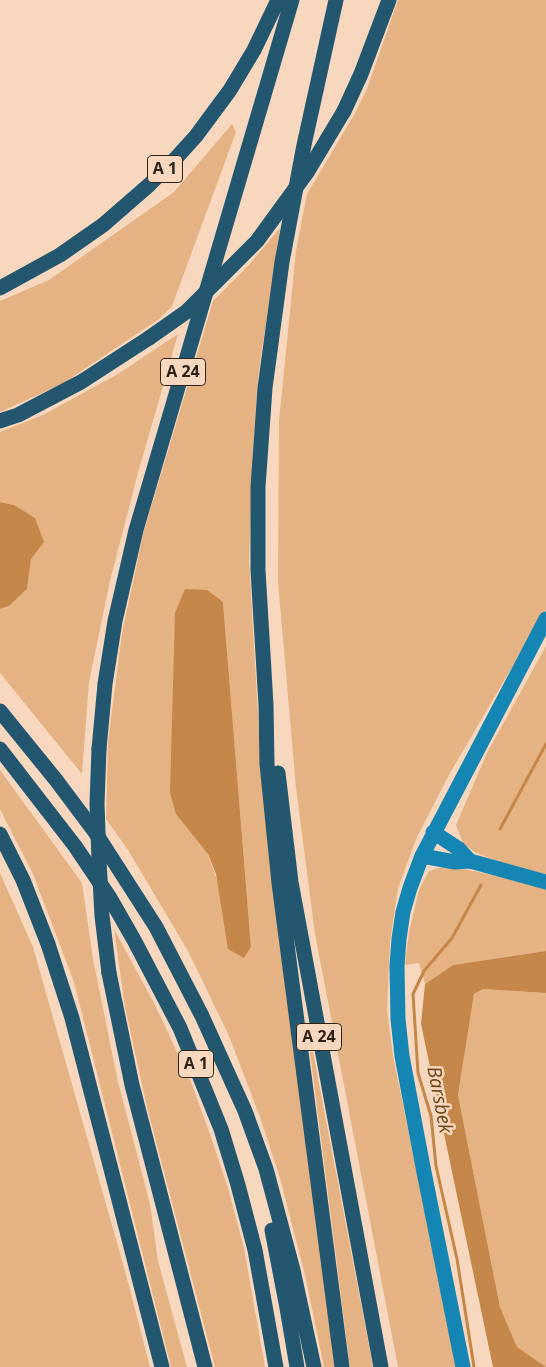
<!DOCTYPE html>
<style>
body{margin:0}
canvas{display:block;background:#f7d8be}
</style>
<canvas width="546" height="1367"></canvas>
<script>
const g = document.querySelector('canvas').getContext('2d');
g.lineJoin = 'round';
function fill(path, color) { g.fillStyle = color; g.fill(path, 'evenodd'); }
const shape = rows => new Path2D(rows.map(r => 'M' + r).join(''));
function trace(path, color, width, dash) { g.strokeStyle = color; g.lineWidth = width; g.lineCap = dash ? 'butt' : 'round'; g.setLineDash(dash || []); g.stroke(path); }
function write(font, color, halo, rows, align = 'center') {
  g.font = font + ' "Open Sans",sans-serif'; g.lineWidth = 5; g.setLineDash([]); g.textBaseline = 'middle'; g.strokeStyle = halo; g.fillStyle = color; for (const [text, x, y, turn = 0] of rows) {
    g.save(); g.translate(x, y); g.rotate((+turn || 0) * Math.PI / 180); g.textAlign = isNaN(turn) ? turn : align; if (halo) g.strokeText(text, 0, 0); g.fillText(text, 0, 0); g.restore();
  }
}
const green = shape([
 [398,0,546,0,546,609,450,773,417,837,398,888,390,942,387,1010,393,1056,457,1367,398,1367,315,934,296,788,278,582,279,421,296,251,307,194,354,115,367,89],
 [232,124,236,132,172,306,159,319,62,384,0,412,0,301,49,280,174,192],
 [280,228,258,377,253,450,249,560,259,732,278,905,337,1367,324,1367,305,1275,280,1178,260,1117,229,1036,188,951,128,850,106,819,108,742,122,633,144,531,213,301,248,266],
 [223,602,251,947,244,958,208,854],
 [178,334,138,473,110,581,89,682,82,774,0,673,0,609,9,606,27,589,31,559,43,542,14,505,0,502,0,432,43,415,118,374],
 [546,646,546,874,505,865,473,851,463,843,456,825,487,753],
 [0,770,82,883,93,959,118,1082,150,1204,158,1261,187,1367,171,1367,74,982,33,874,0,809],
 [442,867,469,870,546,887,546,951,453,965,425,984,419,963,405,965,409,932,419,890,429,871],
 [0,873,33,947,125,1271,150,1367,0,1367],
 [114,929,155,1005,191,1082,211,1137,228,1188,244,1248,265,1367,215,1367,147,1107,125,1007],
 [483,989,546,993,546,1367,517,1347,500,1307,458,1095,474,994],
 [310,1052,313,1052,373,1367,350,1367]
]);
const water = shape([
 [0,502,14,505,35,518,44,542,31,559,27,589,9,606,0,609],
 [185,589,207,590,223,602,251,947,244,958,228,949,216,874,208,854,176,814,170,793,175,613],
 [546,951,546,993,483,989,474,994,458,1095,500,1307,517,1347,546,1367,493,1367,421,1024,425,984,453,965]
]);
const stream = shape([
 [500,829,546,744],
 [474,1367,457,1259,436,1166,431,1116,418,1073,413,994,424,971,452,938,481,885]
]);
const secondary = shape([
 [433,832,459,849,470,861],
 [422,856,455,862,470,861,546,882],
 [463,1367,423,1167,402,1056,398,1019,397,966,399,939,403,912,410,888,422,856,546,619]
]);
const highway = shape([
 [336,0,304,145,282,262,265,388,258,487,258,570,266,705,267,764,279,883,342,1367],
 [344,111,361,74,389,0],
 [0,288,60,255,103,225,149,185,177,157,196,136,230,90,254,50,278,0],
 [0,421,18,415,81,382,149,338],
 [0,711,56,780,95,832,156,927,202,1016,245,1111,266,1169,293,1270,314,1367],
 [0,749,75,846,110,898,134,940,180,1028,221,1129,238,1185,255,1250,276,1367],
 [99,749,105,684,115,621,136,530,292,0],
 [278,773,291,882,381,1367],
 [0,834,23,880,48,944,72,1018,162,1367],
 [109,973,132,1085,205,1367],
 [272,1230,287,1308,297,1367]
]);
const highwayBridge = shape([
 [149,338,186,312,257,241,308,171,344,111],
 [99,749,97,804,99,860,102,916,109,973]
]);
const shields = [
 [165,169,35],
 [183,372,45],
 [319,1037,45],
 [196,1064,35]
];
const shieldNames = [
 ["A 1",165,169],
 ["A 24",183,372],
 ["A 24",319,1037],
 ["A 1",196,1064]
];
const waterNames = [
 ["Barsbek",439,1100,79]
];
fill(green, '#e5b283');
fill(water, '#c58649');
trace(stream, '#c58649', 3);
trace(secondary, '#1585b3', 15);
trace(highway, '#23566f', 15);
trace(highwayBridge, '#23566f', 15);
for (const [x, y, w] of shields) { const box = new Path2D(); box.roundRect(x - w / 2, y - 13.5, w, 27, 4); g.fillStyle = '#f7d8be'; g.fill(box); trace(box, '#2d2218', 1); }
write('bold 16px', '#2d2218', null, shieldNames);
write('italic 19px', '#6c4113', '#f7d8be', waterNames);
</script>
